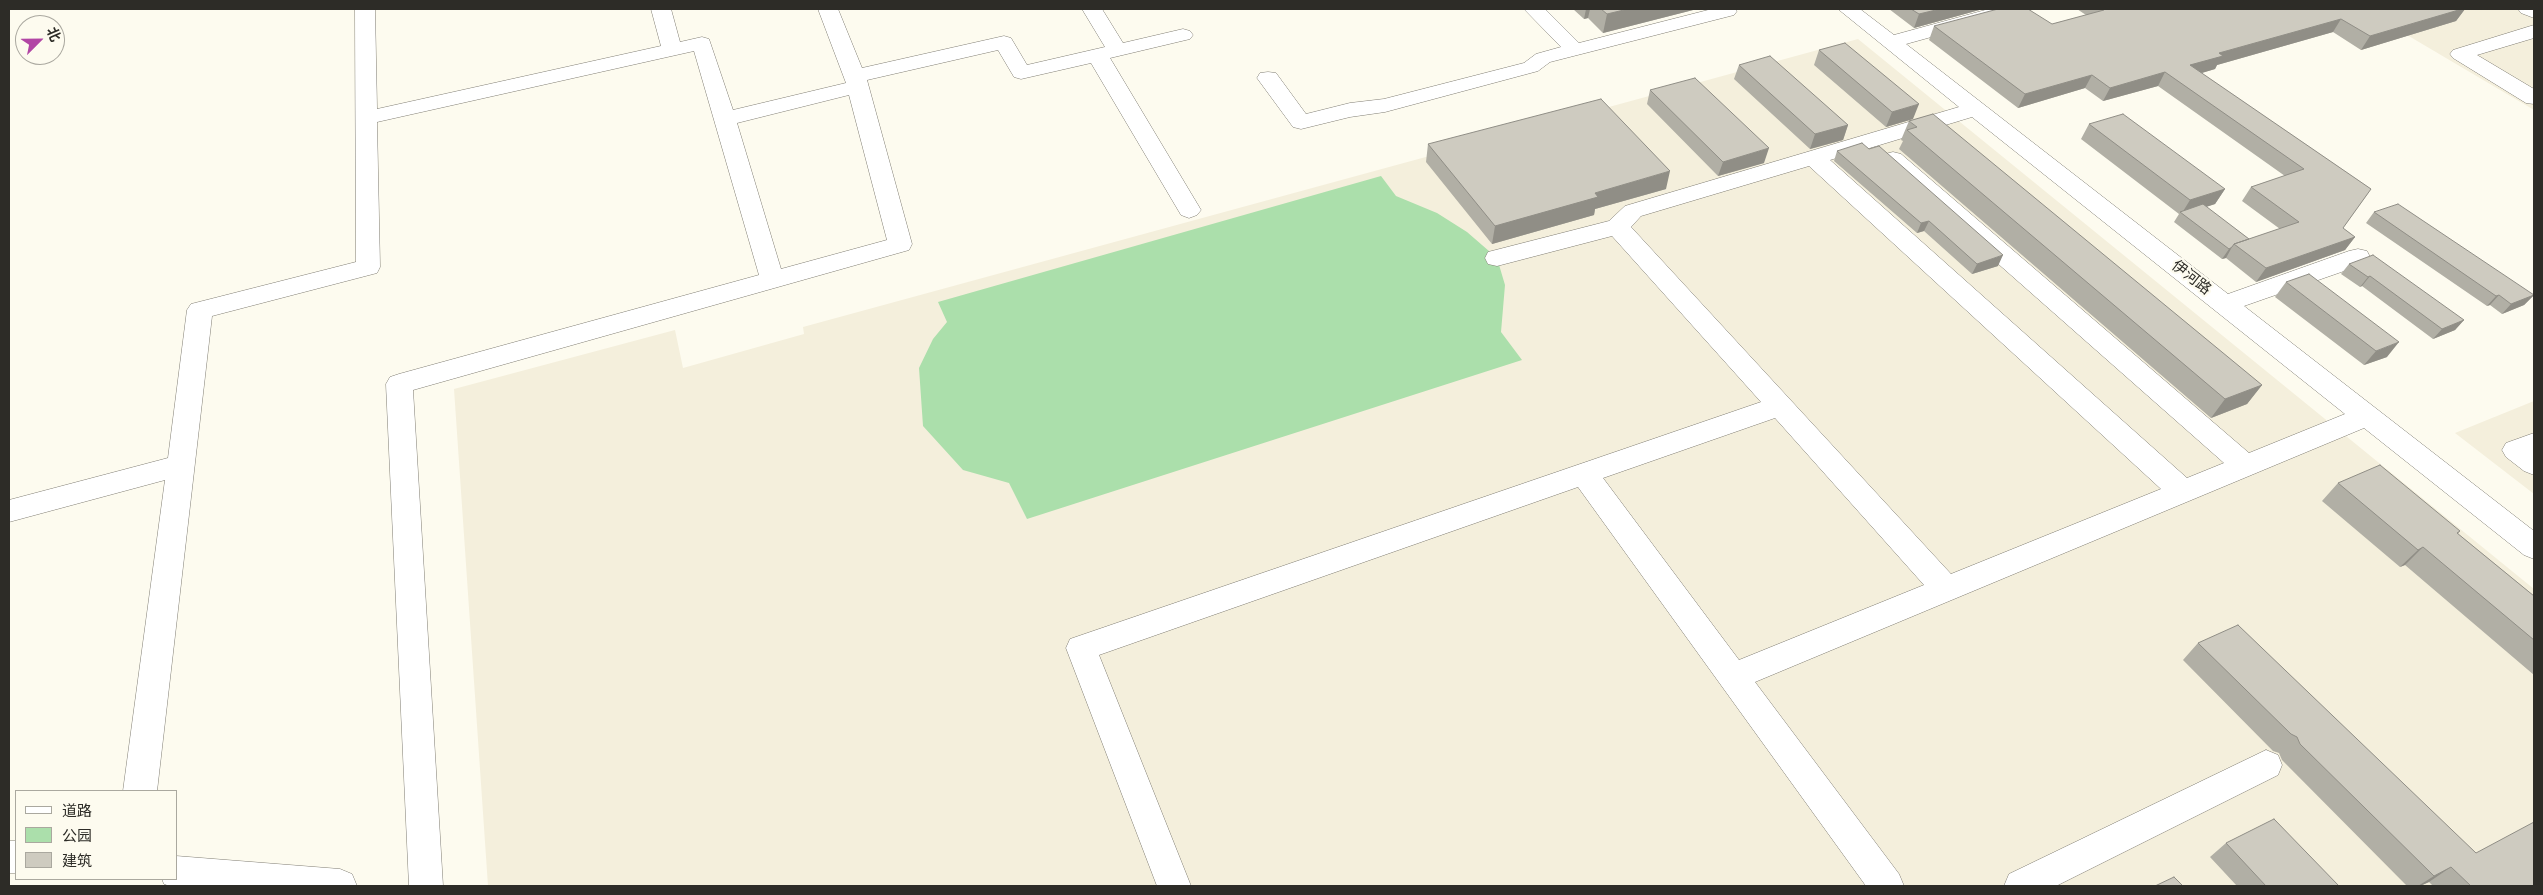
<!DOCTYPE html>
<meta charset="utf-8">
<style>
body{margin:0}
#map{position:relative;width:2543px;height:895px;overflow:hidden;background:#fdfbef;font-family:Signika,"Noto Sans SC",sans-serif}
canvas{display:block}
.frame{position:absolute;inset:0;border:10px solid #2d2c27;pointer-events:none}
.legend{position:absolute;left:15px;top:790px;width:162px;height:90px;box-sizing:border-box;background:#fdfbef;border:1px solid #aaa89f;margin:0;padding:6px 9px;list-style:none;font-size:15px;color:#2d2c27}
.legend li{display:flex;align-items:center;gap:10px;height:25px}
.legend b{width:25px;border:1px solid #aaa89f}
.north{position:absolute;left:15px;top:15px;width:50px;height:50px;box-sizing:border-box;background:#fdfbef;border:1px solid #aaa89f;border-radius:50%;rotate:67deg;font-size:14px;font-weight:700;line-height:20px;text-align:center;color:#2d2c27}
.north::after{content:'';display:block;margin:auto;width:18px;height:22px;background:#b246a5;clip-path:polygon(50% 0,100% 100%,50% 72%,0 100%)}
</style>
<div id="map">
<canvas width="2543" height="895"></canvas>
<div class="frame"></div>
<ul class="legend">
<li><b style="height:6px;background:#fff"></b>道路</li>
<li><b style="height:14px;background:#abdfab"></b>公园</li>
<li><b style="height:14px;background:#cecbc0"></b>建筑</li>
</ul>
<div class="north">北</div>
</div>
<script>
const g = document.querySelector('canvas').getContext('2d');
g.lineJoin = 'round';
function fill(path, color) { g.fillStyle = color; g.fill(path, 'evenodd'); }
const shape = rows => new Path2D(rows.map(r => 'M' + r).join(''));
function trace(path, color, width, dash) { g.strokeStyle = color; g.lineWidth = width; g.lineCap = dash ? 'butt' : 'round'; g.setLineDash(dash || []); g.stroke(path); }
function write(font, color, halo, rows, align = 'center') {
  g.font = font + ' Signika,"Noto Sans SC",sans-serif'; g.lineWidth = 4.5; g.setLineDash([]); g.textBaseline = 'middle'; g.strokeStyle = halo; g.fillStyle = color; for (const [text, x, y, turn = 0] of rows) {
    g.save(); g.translate(x, y); g.rotate((+turn || 0) * Math.PI / 180); g.textAlign = isNaN(turn) ? turn : align; if (halo) g.strokeText(text, 0, 0); g.fillText(text, 0, 0); g.restore();
  }
}
const built = shape([
 [2363,9,2534,9,2534,110],
 [1858,39,2534,589,2534,886,488,886,454,389,675,330,683,368,804,334,803,327],
 [2534,401,2534,494,2455,433]
]);
const green = shape([
 [1381,176,1396,196,1437,213,1467,232,1497,258,1505,285,1501,332,1522,360,1027,519,1009,483,963,470,923,426,919,368,933,339,947,322,938,302]
]);
const minor = shape([
 [355,9,375,9,377,109,661,46,651,9,671,9,680,42,702,37,709,39,733,110,846,83,818,9,838,9,862,68,1004,36,1011,38,1027,65,1105,47,1082,9,1102,9,1123,43,1183,29,1190,31,1193,35,1190,39,1110,58,1201,210,1197,215,1189,218,1181,215,1091,63,1021,79,1014,77,998,50,867,80,912,244,909,250,413,390,443,886,409,886,386,384,390,377,399,374,759,275,694,51,377,122,380,267,377,273,212,316,157,791,123,791,165,480,9,522,9,500,168,458,187,310,191,304,356,262,355,9],
 [849,95,887,240,781,269,737,123,849,95],
 [1524,9,1545,9,1579,43,1712,9,1735,9,1737,11,1734,15,1550,62,1538,71,1385,112,1350,117,1301,129,1293,127,1257,78,1260,73,1268,72,1276,73,1306,114,1350,103,1384,99,1524,63,1536,54,1561,47,1524,9],
 [1838,9,1860,9,1894,35,1989,9,2021,9,2018,13,1906,44,2228,294,2349,251,2358,249,2367,251,2370,257,2367,263,2244,306,2534,531,2534,559,2524,555,2364,428,1755,682,1899,874,1904,886,1866,886,1578,487,1099,655,1191,886,1157,886,1066,648,1070,639,1761,402,1612,236,1497,266,1488,264,1485,258,1488,252,1609,221,1625,206,1959,107,1838,9],
 [1972,117,2345,414,2249,453,1901,154,1893,152,1885,154,1882,159,1885,164,2224,463,2187,478,1830,160,1972,117],
 [1809,166,2161,489,1951,574,1631,227,1641,216,1809,166],
 [1775,418,1924,585,1739,660,1603,478,1775,418],
 [2518,9,2534,9,2534,18,2521,13,2518,9],
 [2534,25,2534,38,2477,55,2534,89,2534,104,2526,103,2453,58,2450,54,2453,50,2534,25],
 [2534,433,2534,475,2524,471,2506,457,2502,450,2506,443,2534,433],
 [2266,750,2278,755,2282,765,2278,775,2056,886,2004,886,2009,874,2266,750],
 [9,841,16,841,16,873,9,873,9,841],
 [176,856,340,869,352,874,357,886,170,886,164,884,162,879,176,879,176,856]
]);
const wall = shape([
 [1573,9,1697,9,1603,33,1588,18,1584,19],
 [1889,9,1983,9,1914,28],
 [2077,9,2465,9,2456,21,2361,50,2333,32,2217,65,2215,69,2201,73,2371,189,2343,228,2355,237,2345,250,2256,282,2226,258,2222,259,2174,222,2179,214,2081,139,2089,124,2225,189,2215,204,2206,207,2249,239,2280,229,2242,201,2251,187,2285,176,2158,86,2103,101,2085,88,2018,108,1929,40,1934,26,2052,24,2086,15],
 [1819,50,1913,119,1886,127,1814,65],
 [1739,65,1848,125,1843,140,1810,149,1734,79],
 [1650,90,1764,163,1718,176,1647,104],
 [1909,121,2262,385,2247,404,2211,418,1899,149,1903,141,1901,140],
 [1428,144,1666,189,1595,209,1594,215,1492,244,1426,162],
 [1869,149,1998,266,1972,274,1924,231,1917,233,1834,161,1837,151],
 [2374,212,2534,295,2524,305,2502,314,2490,305,2487,306,2366,223],
 [2349,264,2464,320,2455,330,2433,339,2362,286,2360,287,2341,274],
 [2286,282,2387,357,2364,365,2275,297],
 [2338,483,2460,531,2458,534,2534,596,2534,675,2405,565,2400,567,2322,501],
 [2198,643,2476,853,2534,886,2433,886,2429,882,2420,886,2407,886,2282,760,2279,753,2273,751,2183,660],
 [2226,843,2339,886,2237,886,2210,857]
]);
const shadedWall = shape([
 [1586,9,1590,9,1588,18,1584,19],
 [1628,9,1697,9,1603,33,1607,14],
 [1940,9,1983,9,1914,28,1919,14],
 [2462,9,2465,9,2456,21,2361,50,2370,36],
 [2341,19,2333,32,2217,65,2215,69,2182,79,2190,65,2219,53],
 [2165,72,2158,86,2103,101,2110,88],
 [2092,75,2085,88,2018,108,2025,94],
 [1919,104,1913,119,1886,127,1892,112],
 [1848,125,1843,140,1810,149,1815,134],
 [1769,148,1764,163,1718,176,1723,162],
 [1670,171,1666,189,1595,209,1594,215,1492,244,1495,226,1595,193],
 [2225,189,2215,204,2184,214,2182,213,2190,200],
 [1929,221,1924,231,1917,233,1921,223],
 [2355,237,2345,250,2256,282,2266,268],
 [2232,247,2226,258,2222,259,2229,249],
 [2003,255,1998,266,1972,274,1977,264],
 [2370,276,2362,286,2360,287,2368,277],
 [2499,295,2490,305,2487,306,2496,296],
 [2534,295,2524,305,2502,314,2511,304],
 [2464,320,2455,330,2433,339,2442,329],
 [2399,342,2387,357,2364,365,2376,351],
 [2262,385,2247,404,2211,418,2225,399],
 [2423,547,2405,565,2400,567,2418,550],
 [2451,867,2429,882,2420,886,2418,886,2434,876]
]);
const building = shape([
 [1601,9,1628,9,1607,14,1601,9],
 [1911,9,1940,9,1919,14,1911,9],
 [1998,9,2028,9,2052,24,2104,10,2103,9,2462,9,2370,36,2341,19,2219,53,2223,56,2190,65,2371,189,2343,228,2355,237,2266,268,2234,244,2299,222,2251,187,2304,169,2165,72,2110,88,2092,75,2025,94,1934,26,1998,9],
 [1845,43,1919,104,1892,112,1819,50,1845,43],
 [1770,56,1848,125,1815,134,1739,65,1770,56],
 [1695,78,1769,148,1723,162,1650,90,1695,78],
 [1601,99,1670,171,1595,193,1598,197,1495,226,1428,144,1601,99],
 [1933,114,2262,385,2225,399,1907,130,1917,127,1909,121,1933,114],
 [2123,114,2225,189,2190,200,2089,124,2123,114],
 [1862,143,1869,149,1879,146,2003,255,1977,264,1929,221,1921,223,1837,151,1862,143],
 [2203,204,2249,239,2234,244,2232,247,2229,249,2180,212,2203,204],
 [2398,204,2534,295,2511,304,2499,295,2496,296,2374,212,2398,204],
 [2373,255,2464,320,2442,329,2370,276,2368,277,2349,264,2373,255],
 [2309,274,2399,342,2376,351,2286,282,2309,274],
 [2380,465,2460,531,2457,533,2534,596,2534,640,2423,547,2418,550,2338,483,2380,465],
 [2238,625,2476,853,2534,822,2534,886,2471,886,2451,867,2434,876,2300,744,2297,737,2291,734,2198,643,2238,625],
 [2274,819,2339,886,2266,886,2226,843,2274,819],
 [2174,877,2183,886,2155,886,2174,877]
]);
const streetNames = [
 ["伊河路",2191,278,38]
];
fill(built, '#f4efdc');
fill(green, '#abdfab');
trace(minor, '#817e74', 1);
fill(minor, '#fff');
fill(wall, '#b1afa5');
fill(shadedWall, '#908e86');
fill(building, '#cecbc0');
trace(building, '#908e86', 1);
write('15px', '#2d2c27', '#fdfbef', streetNames);
</script>
